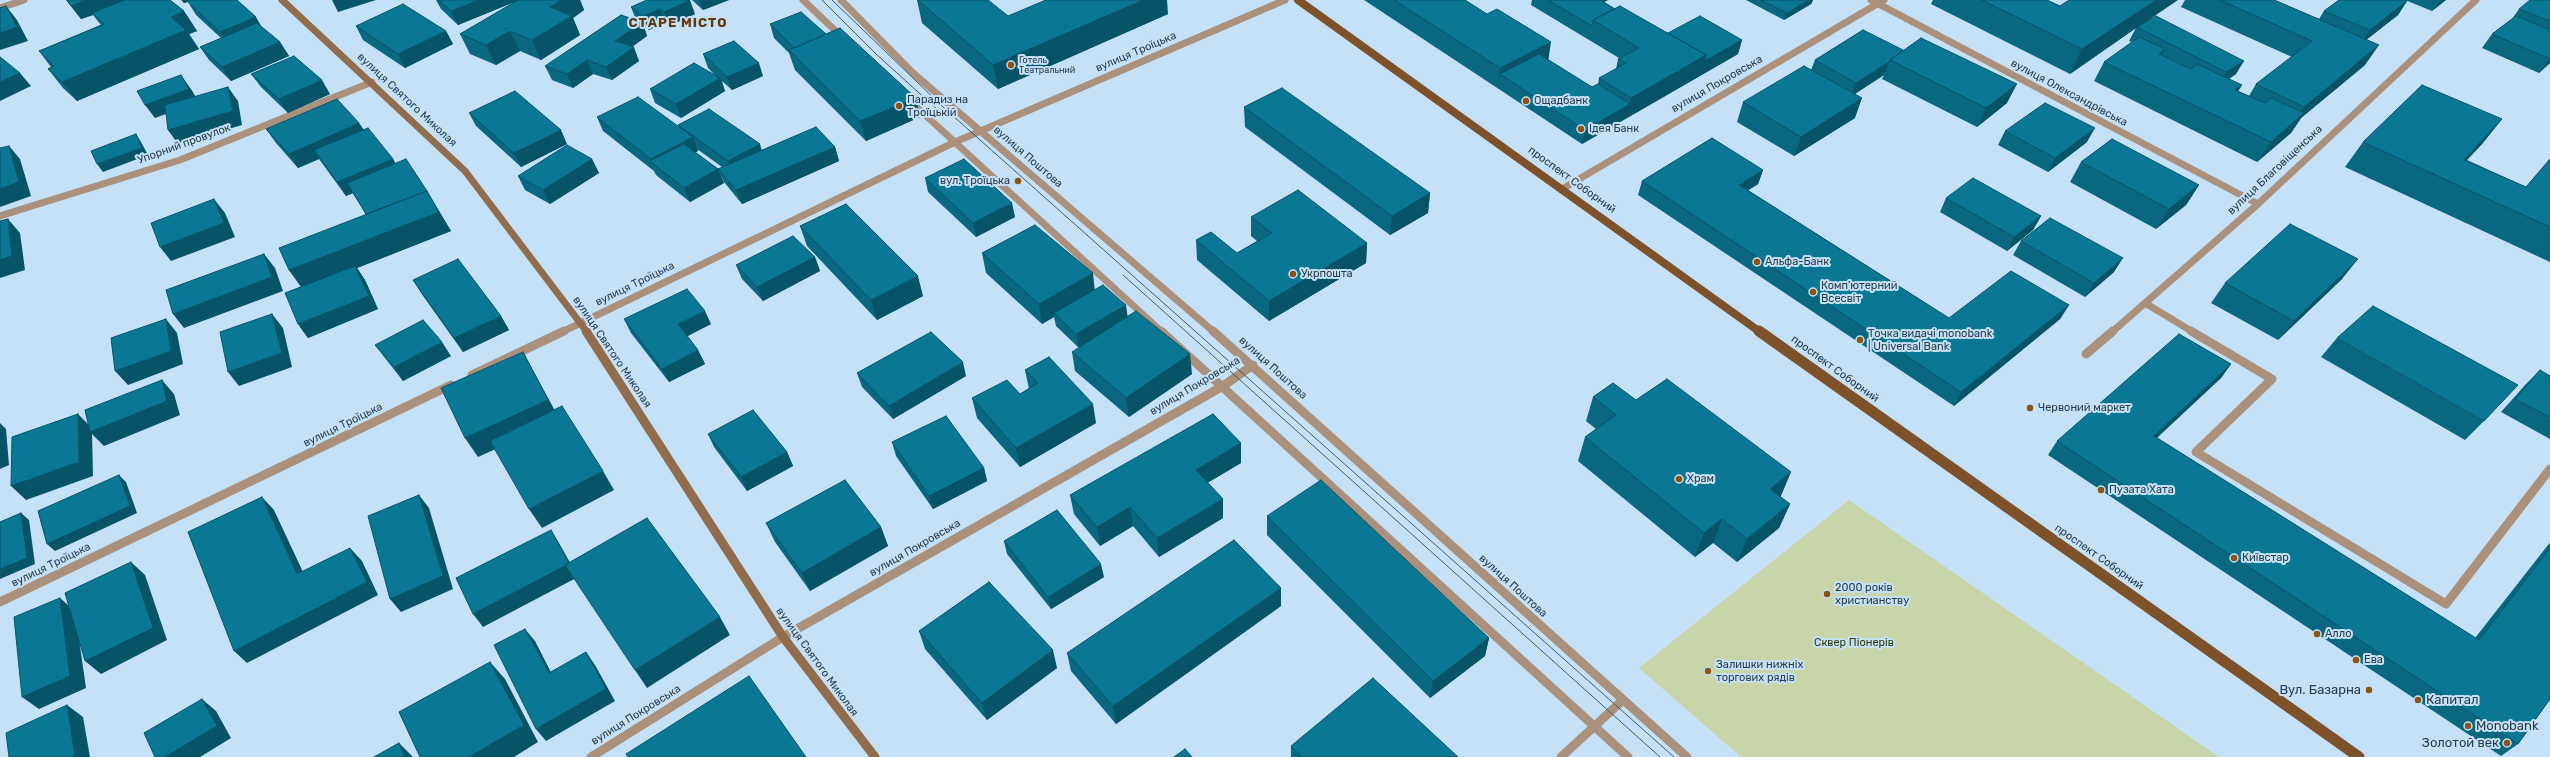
<!DOCTYPE html>
<meta charset="utf-8">
<style>
body{margin:0}
canvas{display:block;background:#c5e1f7}
</style>
<canvas width="2550" height="757"></canvas>
<script>
const g = document.querySelector('canvas').getContext('2d');
g.lineJoin = 'round';
function fill(path, color) { g.fillStyle = color; g.fill(path, 'evenodd'); }
const shape = rows => new Path2D(rows.map(r => 'M' + r).join(''));
function trace(path, color, width, dash) { g.strokeStyle = color; g.lineWidth = width; g.lineCap = dash ? 'butt' : 'round'; g.setLineDash(dash || []); g.stroke(path); }
function write(font, color, halo, rows, align = 'center') {
  g.font = font + ' Rubik,sans-serif'; g.lineWidth = 4; g.setLineDash([]); g.textBaseline = 'middle'; g.strokeStyle = halo; g.fillStyle = color; for (const [text, x, y, turn = 0] of rows) {
    g.save(); g.translate(x, y); g.rotate((+turn || 0) * Math.PI / 180); g.textAlign = isNaN(turn) ? turn : align; if (halo) g.strokeText(text, 0, 0); g.fillText(text, 0, 0); g.restore();
  }
}
const green = shape([
 [1849,500,2219,757,1741,757,1639,668]
]);
const streetFar1 = shape([
 [803,0,842,37],
 [841,0,913,73,1214,332],
 [1871,0,2258,204],
 [0,8,24,0],
 [911,102,1162,332],
 [1562,189,1884,0],
 [0,216,180,160,372,82],
 [2145,303,2193,332],
 [562,332,955,142,1285,0],
 [2112,332,2258,204,2476,0]
]);
const street = shape([
 [1161,331,1628,757],
 [1213,331,1687,757],
 [2191,331,2272,379,2196,452,2446,604,2550,469],
 [2086,354,2113,331],
 [472,375,564,331],
 [0,602,451,385],
 [591,757,783,637,1223,386,1253,365],
 [1561,757,1623,700]
]);
const secondaryFar1 = shape([
 [282,0,465,171,587,332]
]);
const secondary = shape([
 [586,331,783,637,875,757]
]);
const primaryFar1 = shape([
 [1298,0,1760,332]
]);
const primary = shape([
 [1759,331,2359,757]
]);
const tram = shape([
 [822,0,876,54,938,110],
 [832,0,943,107,1674,757],
 [1123,275,1660,757]
]);
const wall = shape([
 [66,0,170,0,184,11,197,31,189,34,199,49,77,101,63,88,48,69,51,67,39,51,101,25,93,15,81,19],
 [181,0,237,0,262,27,280,42,289,56,231,81,209,60,200,47,221,38,196,15,188,2,184,3],
 [436,0,580,0,584,10,573,18,580,35,541,60,520,51,496,65,470,54,460,34,517,1,458,25,441,9],
 [647,0,695,14,669,26,665,22,649,30,644,26,647,36,632,47,639,61,612,80,593,74,573,88,552,80,545,66,636,20,631,7],
 [692,0,729,0,703,10],
 [917,0,988,0,1008,16,1168,14,998,89,922,23],
 [1364,0,1465,0,1548,60,1592,87,1598,84,1599,78,1616,69,1618,59,1619,58,1531,5,1532,0,1608,0,1604,2,1615,9,1668,33,1742,40,1738,54,1582,144],
 [1746,0,1813,0,1811,4,1784,20],
 [1933,0,2047,0,2060,6,2144,23,2236,74,2229,79,2242,85,2238,91,2249,96,2256,84,2292,57,2181,7,2185,0,2274,0,2319,19,2324,11,2407,1,2398,15,2366,40,2365,65,2301,118,2291,133,2257,162,2094,81,2104,62,2132,42,2129,41,2136,28,2070,74,1931,4],
 [2405,0,2446,0,2432,11],
 [2550,0,2550,63,2539,73,2482,48,2492,34,2512,19,2519,9],
 [770,24,826,34,920,117,866,141,795,70,789,53,774,38],
 [356,26,446,31,453,44,405,68,363,40],
 [1863,30,2007,103,1977,127,1882,79,1884,75,1855,94,1855,118,1794,156,1737,122,1743,102,1811,70,1815,60],
 [703,54,763,76,732,90,722,81,725,91,681,118,655,103,650,89,715,75,708,68],
 [251,74,330,94,288,113,261,87],
 [1244,107,1430,193,1428,213,1390,235,1245,127],
 [469,113,567,144,521,167,476,126],
 [597,117,679,127,678,125,762,150,835,147,839,161,742,204,724,182,718,169,722,167,697,149,698,151,695,152,718,169,724,183,690,202,656,175,654,171,603,131],
 [2502,119,2482,144,2467,160,2526,187,2550,159,2550,262,2345,167,2363,142],
 [359,123,364,130,393,159,395,163,439,211,451,231,357,268,365,280,378,309,308,338,298,324,301,287,289,270,366,214,353,193,346,196,319,159,298,168,276,143,266,129],
 [2005,131,2087,142,2048,172,1998,145],
 [592,159,599,173,550,204,525,190,518,176],
 [2081,162,2199,185,2186,205,2156,229,2070,182],
 [1763,170,1758,184,1748,190,1949,318,2069,305,2060,319,1954,406,1638,195,1642,181],
 [925,178,1015,217,976,237,928,192],
 [1946,198,2041,216,2033,230,2007,251,1940,212],
 [1251,217,1367,243,1366,263,1269,321,1197,260,1196,240,1237,253,1257,241,1251,236],
 [800,226,923,296,877,320,807,246],
 [2021,241,2114,272,2085,297,2013,255],
 [982,253,1095,289,1128,316,1192,374,1129,417,1075,371,1072,352,1079,348,1056,326,1054,317,1042,324,986,273],
 [815,257,820,271,763,301,742,279,736,265],
 [2342,279,2278,340,2211,303,2225,283],
 [413,280,501,316,509,330,463,352,421,293],
 [624,319,711,324,687,336,698,350,705,364,669,382,631,333],
 [2337,338,2484,421,2465,440,2321,357],
 [375,345,451,356,403,381,385,358],
 [2231,364,2221,378,2157,438,2475,638,2548,545,2550,543,2550,699,2518,744,2501,756,2048,455,2057,441],
 [1025,370,1096,423,1020,467,977,418,972,398,1020,394,1029,389],
 [2540,370,2550,376,2550,439,2501,412,2526,384],
 [857,373,966,376,893,419,862,387],
 [1593,397,1636,400,1780,496,1790,504,1779,528,1737,562,1713,543,1695,557,1578,461,1585,437,1596,429,1586,421],
 [708,434,787,452,793,466,747,491,714,447],
 [892,442,984,468,987,481,933,509,896,456],
 [1241,443,1241,463,1207,483,1223,499,1223,518,1159,557,1133,526,1100,546,1074,514,1070,495],
 [1267,516,1489,638,1485,656,1430,698,1267,535],
 [766,523,881,527,888,546,810,591,775,542],
 [1004,541,1104,577,1051,609,1007,554],
 [1281,606,1116,724,1071,671,1067,653],
 [919,631,1057,668,987,720,925,649],
 [1291,746,1458,757,1291,757]
]);
const shadedWall = shape([
 [87,0,133,0,92,13,93,15,81,19,71,6],
 [182,0,193,0,184,3],
 [332,0,376,0,338,12],
 [479,0,519,0,458,25,451,11],
 [562,0,580,0,584,10,573,18,580,35,541,60,532,40,550,7],
 [690,0,695,14,669,26,664,12],
 [699,0,729,0,703,10],
 [1143,0,1167,0,1168,14,998,89,993,65],
 [1592,0,1608,0,1590,9],
 [1809,0,1813,0,1811,4,1784,20,1787,13],
 [2156,0,2178,0,2137,28,2137,27,2136,28,2070,74,2082,49],
 [2441,0,2446,0,2432,11],
 [2407,1,2398,15,2361,44,2370,30],
 [6,6,17,20,28,41,0,50,0,33],
 [660,9,665,22,649,30,643,16],
 [184,11,197,31,189,34,199,49,77,101,62,82,171,17],
 [256,17,264,31,229,45,220,32],
 [642,22,647,36,621,54,615,41],
 [446,31,453,44,405,68,398,54],
 [510,31,520,51,496,65,486,45],
 [1742,40,1738,54,1627,118,1631,98,1706,55],
 [280,42,289,56,231,81,222,67],
 [1551,42,1548,62,1500,74,1498,88,1500,68],
 [2379,45,2365,65,2301,118,2291,133,2257,162,2271,142,2293,123,2304,107],
 [634,47,639,61,612,80,606,67],
 [2165,49,2154,68,2159,54],
 [2550,59,2550,63,2539,73],
 [587,60,593,74,573,88,567,74],
 [2244,61,2236,74,2217,86,2226,72],
 [1889,62,1884,75,1851,96,1856,83],
 [759,63,763,76,732,90,727,77],
 [20,73,31,86,0,101,0,82],
 [181,75,191,89,199,102,155,118,145,105],
 [720,78,725,91,681,118,676,104],
 [322,80,330,94,288,113,279,99],
 [2017,84,2007,103,1977,127,1986,108],
 [2242,85,2230,104,2235,90],
 [228,87,238,101,242,125,178,144,168,130],
 [916,98,920,117,866,141,860,121],
 [1862,98,1855,118,1794,156,1801,137],
 [1630,104,1627,118,1582,144,1585,130],
 [2502,119,2482,144,2448,180,2464,160],
 [359,123,368,137,314,150,319,159,298,168,289,154],
 [2095,128,2087,142,2048,172,2055,158],
 [561,130,567,144,521,167,514,153],
 [136,134,141,142,148,155,103,172,97,164],
 [693,137,698,151,662,170,653,163,651,159],
 [760,144,764,158,734,175,728,161],
 [9,146,20,159,31,196,0,207,0,189],
 [835,147,839,161,742,204,736,190],
 [393,159,401,173,346,196,337,182],
 [592,159,599,173,550,204,543,190],
 [718,169,724,183,690,202,684,188],
 [1763,170,1758,184,1735,199,1739,185],
 [2199,185,2186,205,2156,229,2169,209],
 [427,191,451,231,357,268,365,280,378,309,308,338,298,324,304,290,289,270],
 [1430,193,1428,213,1390,235,1392,216],
 [214,199,225,213,235,237,171,261,160,247],
 [1012,203,1015,217,976,237,973,223],
 [2041,216,2033,230,2007,251,2014,237],
 [8,219,20,233,25,270,0,278,0,260],
 [1367,243,1366,263,1269,321,1269,301],
 [264,254,275,268,283,291,184,328,173,314],
 [815,257,820,271,763,301,757,287],
 [2123,258,2114,272,2085,297,2094,283],
 [2358,259,2342,279,2278,340,2294,321],
 [1093,273,1095,293,1054,313,1054,317,1042,324,1039,304],
 [918,276,923,296,877,320,871,300],
 [1126,305,1128,319,1079,348,1076,334],
 [2069,305,2060,319,1954,406,1961,392],
 [705,311,711,324,684,338,678,324],
 [272,314,283,328,292,367,239,386,228,372],
 [501,316,509,330,463,352,454,338],
 [166,319,177,333,183,364,128,385,115,371],
 [442,342,451,356,403,381,394,367],
 [698,350,705,364,669,382,662,369],
 [523,352,534,372,560,420,478,457,465,438],
 [1190,354,1192,374,1129,417,1126,398],
 [963,362,966,376,893,419,889,406],
 [2231,364,2221,378,2144,449,2154,436],
 [162,380,174,394,180,415,104,446,92,434,93,476,26,500,11,486,78,414,92,428],
 [1093,404,1096,423,1020,467,1016,448],
 [0,423,6,429,9,465,0,469],
 [1241,443,1241,463,1197,489,1196,470],
 [787,452,793,466,747,491,741,477],
 [984,468,987,481,933,509,929,496],
 [603,471,614,490,542,528,529,509],
 [1791,472,1781,496,1760,512,1770,489],
 [119,475,126,482,137,513,55,551,47,544],
 [419,495,429,508,453,589,401,612,390,599],
 [262,497,274,510,310,587,297,574],
 [1223,499,1223,518,1159,557,1157,538],
 [1790,504,1779,528,1737,562,1747,539],
 [1130,507,1133,526,1100,546,1097,527],
 [21,513,29,520,35,564,0,579,0,569],
 [1722,519,1713,543,1695,557,1704,533],
 [881,527,888,546,810,591,802,573],
 [551,530,559,543,578,577,483,627,473,614],
 [350,548,362,561,378,595,247,663,234,651],
 [131,562,145,575,167,640,101,674,85,661],
 [1101,564,1104,577,1051,609,1048,597],
 [1281,588,1281,606,1116,724,1113,706],
 [60,598,75,611,86,688,39,709,22,697],
 [720,617,730,635,647,688,635,670],
 [525,629,535,641,558,686,549,673],
 [1489,638,1485,656,1430,698,1433,681],
 [1053,650,1057,668,987,720,982,703],
 [586,652,595,665,615,701,546,741,536,729],
 [490,662,505,679,538,742,514,757,469,757],
 [202,699,216,711,231,738,200,757,165,757],
 [67,705,83,717,90,757,75,757],
 [399,743,413,757,405,757]
]);
const building = shape([
 [67,0,87,0,71,6,67,0],
 [125,0,170,0,184,11,171,17,186,30,62,82,48,69,54,66,39,51,104,24,92,13,125,0],
 [190,0,237,0,256,17,220,32,187,1,190,0],
 [439,0,479,0,451,11,439,0],
 [518,0,562,0,550,7,572,16,532,40,510,31,486,45,460,34,518,0],
 [647,0,690,0,664,12,660,9,643,16,631,7,647,0],
 [918,0,988,0,1008,16,1046,0,1143,0,993,65,918,0],
 [1394,0,1465,0,1487,14,1497,9,1551,42,1500,68,1394,0],
 [1548,0,1600,0,1615,9,1593,20,1592,26,1548,0],
 [1761,0,1809,0,1787,13,1761,0],
 [1982,0,2047,0,2060,6,2069,0,2156,0,2082,49,1982,0],
 [2220,0,2274,0,2379,45,2304,107,2256,84,2312,41,2220,0],
 [2339,0,2404,0,2407,1,2370,30,2324,11,2339,0],
 [2530,0,2550,0,2550,21,2519,9,2530,0],
 [403,4,446,31,398,54,356,26,403,4],
 [6,6,17,27,0,33,0,8,6,6],
 [1620,6,1706,55,1631,98,1599,78,1626,63,1618,59,1639,48,1593,20,1620,6],
 [801,12,826,34,794,48,770,24,801,12],
 [621,15,642,22,615,41,634,47,606,67,587,60,567,74,545,66,621,15],
 [1700,16,1742,40,1705,61,1706,55,1668,33,1700,16],
 [2156,16,2244,61,2226,72,2137,27,2156,16],
 [2516,16,2550,30,2550,59,2492,34,2516,16],
 [257,23,280,42,222,67,200,47,257,23],
 [840,28,916,98,860,121,789,50,840,28],
 [1863,30,1903,50,1890,60,1889,62,1856,83,1815,60,1863,30],
 [2139,37,2165,49,2159,54,2191,69,2197,64,2242,85,2235,90,2265,103,2271,98,2304,113,2271,142,2104,62,2139,37],
 [1921,38,2017,84,1986,108,1890,60,1921,38],
 [734,41,759,63,727,77,703,54,734,41],
 [1539,54,1592,87,1598,84,1630,104,1585,130,1500,74,1539,54],
 [294,56,322,80,279,99,251,74,294,56],
 [0,57,20,73,0,82,0,57],
 [694,63,720,78,676,104,650,89,694,63],
 [1804,66,1862,98,1801,137,1743,102,1804,66],
 [181,75,189,89,145,105,137,91,181,75],
 [2422,85,2502,119,2464,160,2526,187,2550,159,2550,227,2363,142,2422,85],
 [228,87,233,111,168,130,165,105,228,87],
 [1282,88,1430,193,1392,216,1244,107,1282,88],
 [515,91,561,130,514,153,469,113,515,91],
 [638,97,693,137,651,159,597,117,638,97],
 [337,99,359,123,289,154,266,129,337,99],
 [2045,103,2095,128,2055,158,2005,131,2045,103],
 [709,109,760,144,728,161,678,125,709,109],
 [816,127,835,147,736,190,718,169,816,127],
 [368,128,393,159,337,182,314,150,368,128],
 [136,134,142,148,97,164,91,151,136,134],
 [1712,138,1763,170,1739,185,1949,318,2011,271,2069,305,1961,392,1642,181,1712,138],
 [2112,139,2199,185,2169,209,2081,162,2112,139],
 [684,144,718,169,684,188,650,161,684,144],
 [567,145,592,159,543,190,518,176,567,145],
 [9,146,19,182,0,189,0,148,9,146],
 [406,159,427,191,366,214,347,183,406,159],
 [964,159,1012,203,973,223,925,178,964,159],
 [1973,178,2041,216,2014,237,1946,198,1973,178],
 [1298,190,1367,243,1269,301,1196,240,1211,232,1237,253,1272,233,1251,217,1298,190],
 [427,191,439,212,289,270,279,248,427,191],
 [214,199,224,223,160,247,151,223,214,199],
 [846,204,918,276,871,300,800,226,846,204],
 [2050,218,2123,258,2094,283,2021,241,2050,218],
 [8,219,12,256,0,260,0,221,8,219],
 [2290,224,2358,259,2294,321,2225,283,2290,224],
 [1035,225,1093,273,1039,304,982,253,1035,225],
 [793,236,815,257,757,287,736,265,793,236],
 [264,254,272,277,173,314,166,290,264,254],
 [458,259,501,316,454,338,413,280,458,259],
 [355,266,369,296,298,324,285,293,355,266],
 [1103,285,1126,305,1076,334,1054,313,1103,285],
 [687,289,705,311,678,324,698,350,662,369,624,319,687,289],
 [2373,306,2518,385,2484,421,2337,338,2373,306],
 [1136,311,1190,354,1126,398,1072,352,1136,311],
 [272,314,282,353,228,372,220,332,272,314],
 [166,319,171,351,115,371,111,338,166,319],
 [423,320,442,342,394,367,375,345,423,320],
 [931,332,963,362,889,406,857,373,931,332],
 [2179,334,2231,364,2154,436,2479,640,2550,548,2550,699,2518,744,2057,441,2179,334],
 [523,352,548,400,465,438,441,388,523,352],
 [1049,357,1093,404,1016,448,972,398,1007,380,1020,394,1038,383,1025,370,1049,357],
 [2540,370,2550,376,2550,417,2515,399,2540,370],
 [1667,379,1791,472,1770,489,1790,504,1747,539,1722,519,1704,533,1585,437,1616,415,1593,397,1613,383,1636,400,1667,379],
 [162,380,167,401,90,432,85,410,162,380],
 [562,406,603,471,529,509,490,441,562,406],
 [753,410,787,452,741,477,708,434,753,410],
 [78,414,79,462,11,486,12,437,78,414],
 [1213,414,1241,443,1196,470,1223,499,1157,538,1130,507,1097,527,1070,495,1213,414],
 [946,416,984,468,929,496,892,442,946,416],
 [119,475,130,506,47,544,38,511,119,475],
 [845,480,881,527,802,573,766,523,845,480],
 [1321,480,1489,638,1433,681,1267,516,1321,480],
 [419,495,443,576,390,599,368,516,419,495],
 [262,497,297,574,350,548,367,582,234,651,188,532,262,497],
 [1057,510,1101,564,1048,597,1004,541,1057,510],
 [21,513,27,558,0,569,0,522,21,513],
 [647,518,720,617,635,670,565,565,647,518],
 [551,530,569,563,565,565,565,566,473,614,456,578,551,530],
 [1234,540,1281,588,1113,706,1067,653,1234,540],
 [131,562,153,628,85,661,65,593,131,562],
 [989,582,1053,650,982,703,919,631,989,582],
 [60,598,70,676,22,697,14,617,60,598],
 [525,629,549,673,586,652,606,689,536,729,494,645,525,629],
 [490,662,524,725,469,757,420,757,399,712,490,662],
 [749,676,806,757,628,757,626,754,749,676],
 [1373,678,1458,757,1302,757,1291,746,1373,678],
 [202,699,217,726,165,757,155,757,144,733,202,699],
 [67,705,75,757,9,757,6,733,67,705],
 [399,743,405,757,374,757,399,743],
 [1185,749,1192,757,1174,757,1185,749]
]);
const markers = [
 [1011,65,4,"#8e5211"],
 [1526,101,4,"#8e5211"],
 [899,106,4,"#8e5211"],
 [1581,129,4,"#8e5211"],
 [1018,181,4,"#8e5211"],
 [1757,262,4,"#8e5211"],
 [1293,274,4,"#8e5211"],
 [1813,292,4,"#8e5211"],
 [1860,340,4,"#8e5211"],
 [2030,408,4,"#8e5211"],
 [1679,479,4,"#8e5211"],
 [2101,490,4,"#8e5211"],
 [2234,558,4,"#8e5211"],
 [1827,594,4,"#8e5211"],
 [2317,634,4,"#8e5211"],
 [2356,660,4,"#8e5211"],
 [1708,671,4,"#8e5211"],
 [2369,690,4,"#8e5211"],
 [2418,700,4,"#8e5211"],
 [2468,726,4,"#8e5211"],
 [2507,743,4,"#8e5211"]
];
const farPoinames = [
 ["Готель",1019,60],
 ["Театральний",1019,70]
];
const streetNames = [
 ["вулиця Троїцька",1136,52,-23],
 ["вулиця Покровська",1717,84,-30],
 ["вулиця Олександрівська",2069,93,28],
 ["вулиця Святого Миколая",407,100,43],
 ["Упорний провулок",184,144,-20],
 ["вулиця Поштова",1028,157,41],
 ["вулиця Благовіщенська",2275,170,-43],
 ["проспект Соборний",1572,180,36],
 ["вулиця Троїцька",635,284,-26],
 ["вулиця Святого Миколая",612,352,56],
 ["вулиця Поштова",1273,368,42],
 ["проспект Соборний",1835,369,36],
 ["вулиця Покровська",1195,386,-31],
 ["вулиця Троїцька",343,425,-26],
 ["вулиця Покровська",915,548,-30],
 ["проспект Соборний",2099,557,35],
 ["вулиця Троїцька",51,565,-26],
 ["вулиця Поштова",1513,586,42],
 ["вулиця Святого Миколая",817,662,54],
 ["вулиця Покровська",636,715,-32]
];
const poiNames = [
 ["Парадиз на",907,100],
 ["Троїцькій",907,113],
 ["Ощадбанк",1534,101],
 ["Ідея Банк",1589,129],
 ["вул. Троїцька",1010,181,"right"],
 ["Альфа-Банк",1765,262],
 ["Укрпошта",1301,274],
 ["Комп’ютерний",1821,286],
 ["Всесвіт",1821,299],
 ["Точка видачі monobank",1868,334],
 ["| Universal Bank",1868,347],
 ["Червоний маркет",2038,408],
 ["Храм",1687,479],
 ["Пузата Хата",2109,490],
 ["Київстар",2242,558],
 ["2000 років",1835,588],
 ["христианству",1835,601],
 ["Алло",2325,634],
 ["Ева",2364,660],
 ["Залишки нижніх",1716,665],
 ["торгових рядів",1716,678]
];
const parkNames = [
 ["Сквер Піонерів",1854,643]
];
const farDistrictnames = [
 ["СТАРЕ МІСТО",678,23]
];
const nearPoinames = [
 ["Вул. Базарна",2361,690],
 ["Капитал",2426,700,"left"],
 ["Monobank",2476,726,"left"],
 ["Золотой век",2499,743]
];
fill(green, '#c8d5a9');
trace(streetFar1, '#ab917c', 7);
trace(street, '#ab917c', 9);
trace(secondaryFar1, '#916c4d', 7);
trace(secondary, '#916c4d', 9);
trace(primaryFar1, '#7d5129', 8);
trace(primary, '#7d5129', 11);
trace(tram, '#455969', 1);
fill(wall, '#09677f');
fill(shadedWall, '#075468');
fill(building, '#0a7894');
trace(building, '#075468', 1);
for (const [x, y, r, color] of markers) { const dot = new Path2D(); dot.arc(x, y, r, 0, 2 * Math.PI); g.fillStyle = color; g.fill(dot); trace(dot, '#c5e1f7', 1.5); }
write('9px', '#293c4b', '#c5e1f7', farPoinames, 'left');
write('11px', '#293c4b', '#c5e1f7', streetNames);
write('11px', '#293c4b', '#c5e1f7', poiNames, 'left');
write('11px', '#2f3a04', '#c5e1f7', parkNames);
g.letterSpacing = '1px';
write('bold 13px', '#62380e', '#c5e1f7', farDistrictnames);
g.letterSpacing = '0px';
write('13px', '#293c4b', '#c5e1f7', nearPoinames, 'right');
</script>
